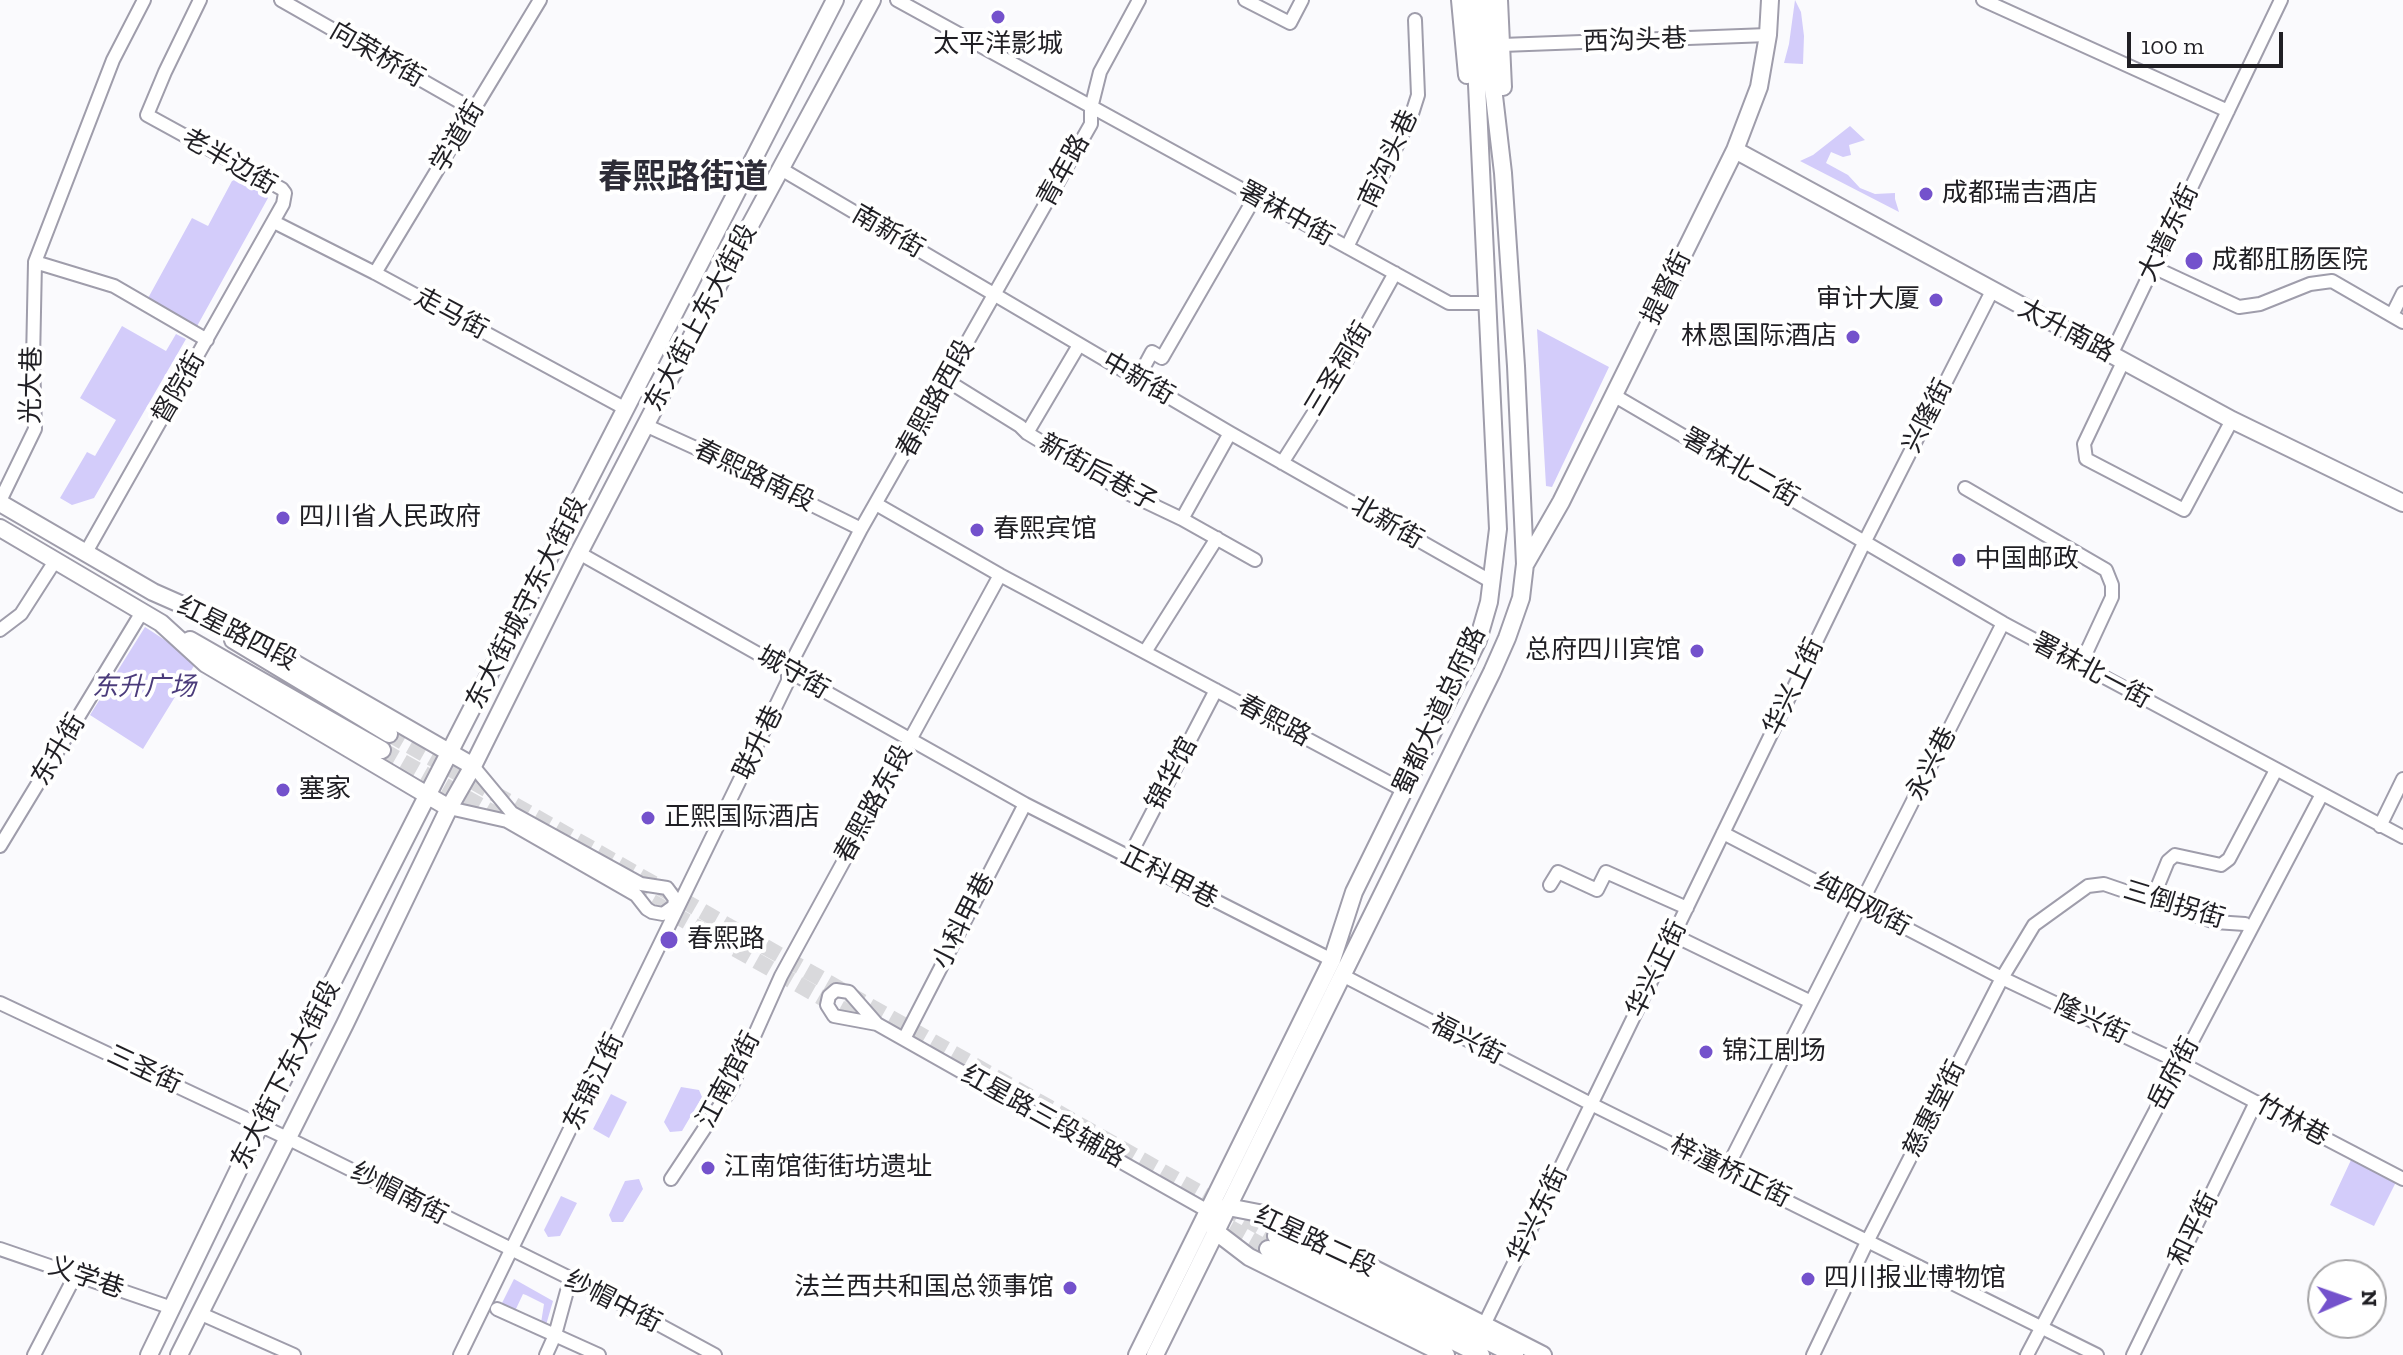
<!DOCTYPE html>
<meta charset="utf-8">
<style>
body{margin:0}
#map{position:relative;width:2403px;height:1355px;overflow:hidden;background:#fafafd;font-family:"Zilla Slab",serif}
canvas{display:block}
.north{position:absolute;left:2307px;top:1259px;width:80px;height:80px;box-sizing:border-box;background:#fff;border:2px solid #a6a5a7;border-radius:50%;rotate:88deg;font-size:22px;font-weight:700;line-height:32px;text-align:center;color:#201f24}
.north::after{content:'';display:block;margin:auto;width:28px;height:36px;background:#7452cc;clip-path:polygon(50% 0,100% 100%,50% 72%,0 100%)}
.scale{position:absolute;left:2127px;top:32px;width:156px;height:36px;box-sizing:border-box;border:4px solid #201f24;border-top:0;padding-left:10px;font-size:24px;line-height:28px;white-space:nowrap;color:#201f24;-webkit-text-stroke:6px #fff;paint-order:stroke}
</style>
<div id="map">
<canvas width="2403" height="1355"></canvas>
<div class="north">N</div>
<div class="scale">100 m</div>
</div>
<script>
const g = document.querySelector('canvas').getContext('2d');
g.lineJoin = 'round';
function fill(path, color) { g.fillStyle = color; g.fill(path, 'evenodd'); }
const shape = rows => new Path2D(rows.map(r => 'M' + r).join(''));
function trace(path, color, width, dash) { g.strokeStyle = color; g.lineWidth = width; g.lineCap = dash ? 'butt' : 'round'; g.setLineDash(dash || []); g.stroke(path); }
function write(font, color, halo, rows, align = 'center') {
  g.font = font + ' "Zilla Slab","Noto Sans SC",serif'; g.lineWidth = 8; g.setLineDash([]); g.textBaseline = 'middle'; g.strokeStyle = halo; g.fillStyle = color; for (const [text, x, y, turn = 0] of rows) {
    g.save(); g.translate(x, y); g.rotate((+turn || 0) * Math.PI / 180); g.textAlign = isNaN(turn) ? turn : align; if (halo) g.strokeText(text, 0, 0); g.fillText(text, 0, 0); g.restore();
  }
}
const green = shape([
 [1795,0,1801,12,1804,36,1803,64,1784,63,1789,44],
 [1850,126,1865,140,1849,145,1851,155,1843,157,1831,152,1826,163,1848,175,1860,188,1875,194,1895,193,1895,199,1899,212,1800,161,1813,155],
 [244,176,265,188,268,198,196,328,147,300,192,218,208,226,232,181],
 [122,326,166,351,176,334,186,339,94,498,72,505,60,498,87,452,95,456,116,420,80,398],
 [1537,329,1609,367,1552,487,1546,486],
 [145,627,197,661,143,749,90,715],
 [681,1087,699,1090,702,1097,682,1131,670,1132,664,1122],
 [611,1094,627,1102,609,1138,593,1129],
 [2351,1160,2396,1182,2374,1226,2330,1205],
 [639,1179,643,1189,623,1222,612,1222,609,1215,625,1181],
 [561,1196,577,1203,560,1236,548,1237,544,1230],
 [514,1279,553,1301,546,1325,541,1323,544,1304,526,1295,523,1294,515,1311,501,1305]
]);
const majorTunnel = shape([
 [389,734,1276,1236],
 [382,750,509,822],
 [631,890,865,1022],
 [1209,1216,1268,1249]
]);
const minor = shape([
 [281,0,474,110],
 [897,0,1449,303,1486,303],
 [1245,0,1290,23,1302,0],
 [1983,0,2228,111],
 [1502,45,1768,35],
 [781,169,1230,433,1492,582],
 [274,222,375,273,626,409],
 [1347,247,1411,117,1418,95,1415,20],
 [35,262,114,286,207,340],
 [2153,267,2239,307,2260,304,2310,284,2332,281,2403,322],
 [375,273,540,0],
 [2392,315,2403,293],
 [2111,355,2281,0],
 [2123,362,2084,444,2086,459,2184,510,2232,420],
 [1138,378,1152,352,1162,358,1255,197],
 [946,380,1020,426,1027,433,1121,490,1182,519,1255,560],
 [1615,396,2003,623,2403,837],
 [645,425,711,455,861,529],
 [1027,433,1079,345],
 [1282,463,1344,365,1395,273],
 [1965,488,2106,570,2112,585,2112,597,2080,666],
 [0,501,35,429,33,361,35,262,113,60,144,0],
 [876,504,1000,575,1403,790],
 [1182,519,1230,433],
 [579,553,1025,804,1332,960],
 [85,554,283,204,285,193,282,189,147,115,165,72,200,0],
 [0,630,21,614,55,561],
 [1145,652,1217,538],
 [449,808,507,821,636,895,647,909,652,912,663,914,674,906,675,899,667,888,641,884,512,813,473,766],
 [2380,826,2403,779],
 [1723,833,2002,978,2181,1063,2403,1179],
 [0,846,142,612],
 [1129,857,1216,690],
 [1550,885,1558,872,1597,890,1606,872,1687,908],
 [2152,900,2168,861,2175,855,2221,865,2229,859,2276,770],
 [1673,935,1811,1002],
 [1342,975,1591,1104,2097,1355],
 [0,1003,287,1138,608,1297,715,1355],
 [877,1024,849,992,836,990,829,996,827,1005,834,1016,877,1024,1208,1211],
 [904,1039,1025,804],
 [1726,1170,2003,623],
 [671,1179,730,1090,781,976,1000,575],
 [0,1249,172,1308],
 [497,1309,599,1355],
 [199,1313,294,1355],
 [1484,1325,1865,541,1992,291],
 [34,1355,76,1274],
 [460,1355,788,681,788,669,861,529,1091,124,1091,108,1100,72,1139,0],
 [546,1355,555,1335,567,1291],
 [1813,1355,1868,1240,2002,978,2034,925,2088,886,2104,884,2215,922,2245,924],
 [2027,1355,2322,794],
 [2133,1355,2256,1102]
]);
const major = shape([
 [1460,0,1467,75],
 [1499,0,1503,87],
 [1735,150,2232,420,2403,503],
 [0,503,153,592,230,626,473,766],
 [0,528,161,623,206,664,449,808],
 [1526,563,1561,502,1735,150,1759,87,1768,35,1770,0],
 [190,640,382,750],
 [233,640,389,734],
 [1218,1209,1228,1207,1269,1215,1543,1355],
 [1213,1224,1215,1231,1249,1257,1446,1355],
 [1276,1236,1515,1355],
 [1268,1249,1481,1355],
 [149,1355,260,1125,427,796,835,0],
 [179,1355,345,1024,449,808,473,766,579,553,734,255,872,0],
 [1137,1355,1332,960,1354,892,1478,640,1489,602,1498,529,1473,0],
 [1155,1355,1492,672,1507,638,1521,598,1525,564,1516,366,1503,173,1489,53,1486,0]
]);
const markers = [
 [998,17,8,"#7452cc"],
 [1926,194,8,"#7452cc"],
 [2194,261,10,"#7452cc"],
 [1936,300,8,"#7452cc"],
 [1853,337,8,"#7452cc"],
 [283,518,8,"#7452cc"],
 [977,530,8,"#7452cc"],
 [1959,560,8,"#7452cc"],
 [1697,651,8,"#7452cc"],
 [283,790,8,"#7452cc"],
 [648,818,8,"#7452cc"],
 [669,940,10,"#7452cc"],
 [1706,1052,8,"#7452cc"],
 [708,1168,8,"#7452cc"],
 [1808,1279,8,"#7452cc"],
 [1070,1288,8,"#7452cc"]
];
const streetNames = [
 ["西沟头巷",1635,41,-2],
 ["向荣桥街",377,55,30],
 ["学道街",458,137,-59],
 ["南沟头巷",1389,159,-65],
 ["老半边街",229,162,30],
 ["青年路",1064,171,-61],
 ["署袜中街",1286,214,29],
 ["南新街",888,232,30],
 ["大墙东街",2169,233,-64],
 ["提督街",1667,288,-64],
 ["走马街",451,314,28],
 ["东大街上东大街段",701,318,-62],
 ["太升南路",2066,331,28],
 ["三圣祠街",1339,369,-59],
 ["中新街",1138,379,30],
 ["光大巷",32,385,-89],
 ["督院街",179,388,-60],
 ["春熙路西段",936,399,-61],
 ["兴隆街",1928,416,-63],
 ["署袜北二街",1740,468,30],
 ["新街后巷子",1098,473,29],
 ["春熙路南段",754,476,26],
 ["北新街",1387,523,30],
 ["东大街城守东大街段",527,603,-63],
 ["红星路四段",237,634,27],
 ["署袜北一街",2091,671,28],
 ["城守街",793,673,30],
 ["华兴上街",1794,687,-64],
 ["蜀都大道总府路",1440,711,-65],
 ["春熙路",1274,721,28],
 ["联升巷",759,743,-64],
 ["东升街",59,750,-59],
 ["永兴巷",1932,764,-63],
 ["锦华馆",1172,774,-62],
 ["春熙路东段",874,804,-61],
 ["正科甲巷",1169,878,27],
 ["纯阳观街",1862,905,28],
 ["三倒拐街",2174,905,17],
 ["小科甲巷",964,921,-63],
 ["华兴正街",1657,969,-64],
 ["隆兴街",2091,1020,25],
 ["福兴街",1467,1040,27],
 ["三圣街",144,1070,25],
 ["岳府街",2174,1074,-62],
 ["东大街下东大街段",286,1075,-63],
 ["江南馆街",729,1080,-62],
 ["东锦江街",594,1082,-64],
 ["慈惠堂街",1935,1109,-63],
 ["红星路三段辅路",1043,1117,29],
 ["竹林巷",2292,1121,28],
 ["梓潼桥正街",1730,1172,26],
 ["纱帽南街",399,1194,27],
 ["华兴东街",1538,1215,-64],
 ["和平街",2194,1229,-64],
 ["红星路二段",1315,1242,25],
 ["义学巷",86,1278,19],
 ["纱帽中街",613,1302,27]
];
const poiNames = [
 ["太平洋影城",998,45,"center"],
 ["成都瑞吉酒店",1942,194],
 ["成都肛肠医院",2212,261],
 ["审计大厦",1920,300,"right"],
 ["林恩国际酒店",1837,337,"right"],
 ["四川省人民政府",299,518],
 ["春熙宾馆",993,530],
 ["中国邮政",1975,560],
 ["总府四川宾馆",1681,651,"right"],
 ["塞家",299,790],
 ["正熙国际酒店",664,818],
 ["春熙路",687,940],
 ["锦江剧场",1722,1052],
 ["江南馆街街坊遗址",724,1168],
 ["四川报业博物馆",1824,1279],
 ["法兰西共和国总领事馆",1054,1288,"right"]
];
const parkNames = [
 ["东升广场",144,688]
];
const districtNames = [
 ["春熙路街道",683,178]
];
fill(green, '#d3ccfa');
trace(majorTunnel, '#d9d9dc', 16, [16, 8]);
trace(minor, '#9f9dab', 16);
trace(major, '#9f9dab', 20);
trace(minor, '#fff', 12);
trace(major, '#fff', 16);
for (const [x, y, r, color] of markers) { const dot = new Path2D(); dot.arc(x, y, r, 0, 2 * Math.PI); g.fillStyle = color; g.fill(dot); trace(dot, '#fff', 3); }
write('26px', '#201f24', '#fff', streetNames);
write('26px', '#201f24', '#fff', poiNames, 'left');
write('italic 26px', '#4b3c7b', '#fff', parkNames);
write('bold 34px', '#2d2c37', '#fff', districtNames);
</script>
